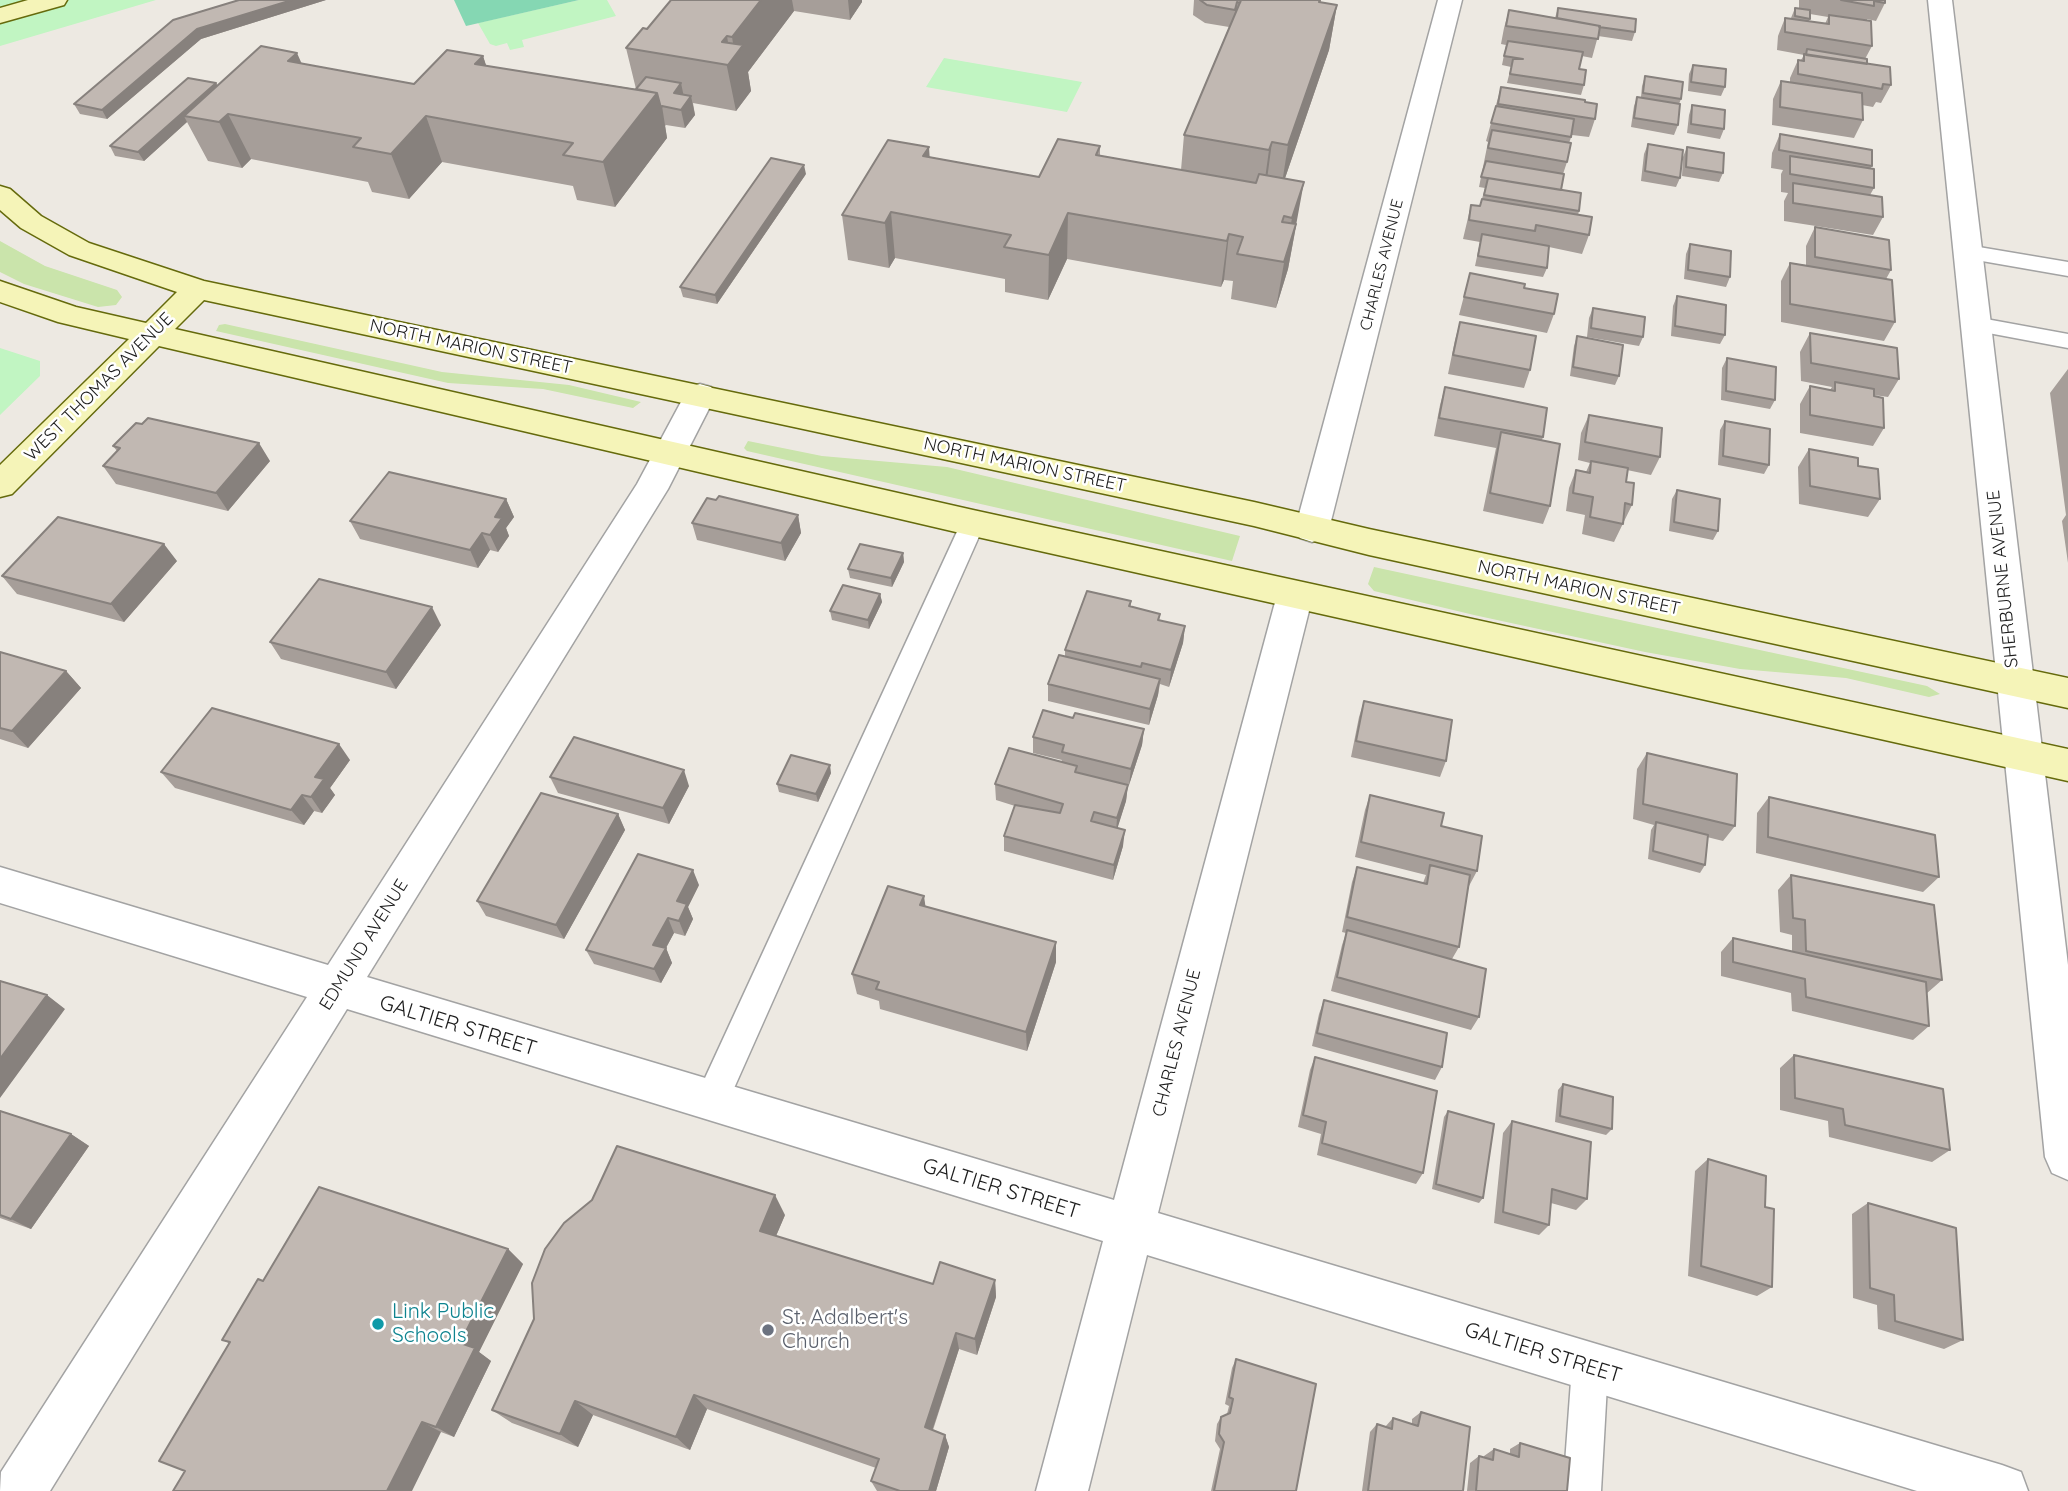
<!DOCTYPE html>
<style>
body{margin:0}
canvas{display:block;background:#ede9e2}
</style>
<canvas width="2068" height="1491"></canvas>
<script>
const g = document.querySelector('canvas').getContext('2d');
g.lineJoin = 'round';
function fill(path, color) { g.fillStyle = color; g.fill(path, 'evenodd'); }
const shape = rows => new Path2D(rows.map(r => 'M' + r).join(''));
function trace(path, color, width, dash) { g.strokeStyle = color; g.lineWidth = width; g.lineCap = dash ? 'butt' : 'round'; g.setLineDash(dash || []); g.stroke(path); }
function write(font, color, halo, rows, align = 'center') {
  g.font = font + ' Quicksand,sans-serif'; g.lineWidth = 5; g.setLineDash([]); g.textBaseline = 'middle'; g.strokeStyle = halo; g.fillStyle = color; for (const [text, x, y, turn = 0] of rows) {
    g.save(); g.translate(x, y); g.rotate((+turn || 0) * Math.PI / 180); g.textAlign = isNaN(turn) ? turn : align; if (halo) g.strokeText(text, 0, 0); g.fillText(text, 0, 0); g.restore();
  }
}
const grass = shape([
 [0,241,45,266,117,290,122,297,116,305,98,307,24,284,0,272],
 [225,324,442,372,569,385,641,402,633,408,543,389,448,383,216,331,219,325],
 [748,441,822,456,947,467,1240,536,1232,561,747,451,744,448],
 [1374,567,1927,686,1940,694,1929,697,1846,678,1740,669,1645,652,1474,615,1374,591,1368,584]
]);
const park = shape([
 [0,0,156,0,0,46],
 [579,0,607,0,616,16,522,40,524,47,510,50,507,43,496,46,490,44,478,23],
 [944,58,1082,82,1067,112,926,87],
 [0,348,40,361,40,376,0,415]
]);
const pitch = shape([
 [454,0,579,0,466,26]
]);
const lane = shape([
 [1967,245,2068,262,2068,276,1959,257,1956,252,1959,247,1967,245],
 [1975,317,2068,334,2068,348,1967,329,1964,324,1967,319,1975,317],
 [973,514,982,517,985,523,723,1113,711,1118,699,1113,695,1102,699,1091,961,523,964,517,973,514],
 [1590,1349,1603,1354,1608,1367,1601,1491,1563,1491,1572,1367,1577,1354,1590,1349]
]);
const street = shape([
 [1438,0,1462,0,1329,529,1324,538,1312,542,1300,538,1295,529,1438,0],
 [1928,0,1952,0,2068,965,2068,1180,2052,1173,2045,1157,1928,0],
 [700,384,711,387,716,395,668,489,367,977,1114,1200,1277,595,1282,585,1295,581,1308,585,1313,595,1158,1213,2002,1465,2021,1472,2028,1491,1917,1491,1147,1255,1088,1491,1036,1491,1103,1241,347,1009,50,1491,0,1491,1,1472,307,997,0,903,0,867,328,965,637,484,689,387,700,384]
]);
const secondary = shape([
 [28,0,67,0,64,5,0,23,0,8,28,0],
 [0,186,10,189,41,216,89,243,204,281,1254,502,1369,529,2068,678,2068,708,1369,555,1254,526,204,300,175,329,973,510,2068,749,2068,781,973,536,159,346,12,494,0,497,0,465,129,339,58,322,0,302,0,281,76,307,146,323,177,292,69,255,21,228,0,210,0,186]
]);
const wall = shape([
 [239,0,326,0,201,39,107,119,80,114,74,104],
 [671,0,862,0,862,2,850,20,794,11,748,72,751,91,736,111,693,103,695,115,685,128,666,125,665,126,667,138,615,207,577,200,573,186,442,162,409,199,372,192,368,182,251,159,242,168,208,161,187,122,144,161,115,156,110,146,216,83,217,86,302,64,414,84,483,56,486,66,636,89,626,48,647,29],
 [1194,0,1321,0,1320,3,1337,5,1329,50,1285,178,1296,227,1288,269,1276,308,1231,299,1233,281,1224,280,1221,287,1067,259,1048,300,1005,292,1005,279,895,258,889,268,848,260,842,215,929,158,1039,177,1100,146,1100,156,1181,170,1184,135,1229,27,1205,23,1193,15],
 [1799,0,1885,0,1885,3,1876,21,1867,19,1867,21,1872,46,1865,59,1867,64,1891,85,1881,103,1876,102,1873,107,1862,105,1863,120,1854,138,1772,125,1773,99,1781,81,1790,82,1790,78,1798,60,1801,60,1804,55,1777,50,1778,36,1785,18,1791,18,1795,8,1799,8],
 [1810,14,1828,17,1825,24,1809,21],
 [1558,8,1635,32,1632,41,1598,36,1592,58,1582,56,1579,69,1584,85,1581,95,1507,83,1511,67,1502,65,1506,45,1501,44,1504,28,1509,10,1555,18],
 [1693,65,1725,87,1721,96,1688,91,1689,74],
 [1645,76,1681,99,1679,104,1678,125,1674,135,1631,127,1634,106,1637,97,1641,97,1642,86],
 [1501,87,1585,102,1595,119,1589,137,1572,135,1569,143,1567,162,1563,174,1561,190,1579,211,1578,215,1589,235,1582,254,1549,247,1547,268,1543,277,1475,266,1480,242,1463,239,1471,205,1480,206,1485,188,1479,187,1488,142,1486,141],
 [1692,105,1724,129,1720,139,1687,133,1689,115],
 [1780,134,1872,166,1870,169,1874,188,1870,195,1883,217,1873,235,1784,221,1784,201,1788,193,1781,192,1781,174,1783,170,1771,168,1772,153],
 [1648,144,1680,178,1676,187,1641,181,1644,154],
 [1687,147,1723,173,1719,182,1682,176,1683,157],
 [806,174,717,304,683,297,680,287],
 [1815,227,1891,270,1886,279,1895,322,1884,341,1781,322,1781,281,1790,263,1806,265,1806,246],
 [1690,244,1730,277,1726,287,1684,279,1686,254],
 [1470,273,1524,288,1554,314,1547,333,1459,315],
 [1677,296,1725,335,1720,344,1671,336,1673,306],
 [1593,308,1643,337,1639,346,1587,337,1589,318],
 [1460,322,1530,370,1524,388,1448,374,1455,340],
 [1810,333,1899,379,1888,397,1874,395,1884,428,1873,446,1800,433,1800,404,1810,386,1830,390,1832,387,1801,381,1800,352],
 [1577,336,1619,376,1615,385,1570,376,1574,346],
 [1727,358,1775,400,1770,409,1721,400,1722,368],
 [2068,369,2068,563,2062,521,2066,515,2050,393],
 [1445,387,1543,437,1542,440,1550,506,1543,524,1483,511,1496,448,1434,436,1440,405],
 [1589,415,1660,457,1651,475,1627,470,1626,482,1632,505,1614,542,1582,534,1585,515,1566,511,1569,488,1576,470,1586,472,1590,463,1578,460,1581,433],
 [1725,421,1769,465,1764,474,1718,465,1720,430],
 [113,446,270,461,228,511,116,484,103,466,117,451],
 [1809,449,1858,466,1880,499,1868,517,1799,504,1798,467],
 [1677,490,1718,531,1713,540,1669,531,1672,499],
 [506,499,514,517,506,528,509,536,498,552,490,550,478,568,360,539,350,521],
 [798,515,801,533,785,561,697,540,692,523],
 [903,553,904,562,892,587,850,578,848,569],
 [177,561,124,622,17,594,2,576],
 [880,594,882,602,869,629,832,620,830,611],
 [1131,601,1131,607,1160,614,1159,620,1185,626,1183,643,1169,687,1160,684,1158,695,1149,725,1048,701,1048,684,1065,657,1065,650],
 [441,625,396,689,281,659,270,642],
 [0,652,66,671,81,688,28,748,0,739],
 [1364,701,1446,761,1440,777,1351,757,1359,717],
 [1073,718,1144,729,1142,745,1129,785,1128,785,1126,801,1117,828,1123,846,1113,880,1004,851,1004,836,1015,806,996,800,995,784,1061,762,1062,760,1033,753,1033,737],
 [1647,753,1735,826,1723,841,1707,837,1705,865,1700,873,1648,859,1651,830,1654,825,1633,819,1637,769],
 [350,760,330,788,335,795,322,813,314,811,304,825,175,788,161,772],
 [831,773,818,802,779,792,777,784],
 [550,777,689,786,669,824,558,793],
 [1370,795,1441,826,1477,871,1469,886,1468,886,1459,947,1452,959,1479,1017,1471,1030,1331,991,1342,945,1346,933,1342,932,1352,882,1357,867,1423,883,1426,875,1355,857,1365,810],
 [1769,797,1939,877,1923,892,1756,853,1757,813],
 [618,814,625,830,564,939,486,916,477,901],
 [1791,875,1942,980,1926,994,1929,1026,1913,1040,1792,1011,1791,993,1721,976,1721,952,1733,938,1792,951,1792,935,1780,932,1778,890],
 [699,885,688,907,693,919,685,936,674,933,666,948,672,963,661,983,594,964,586,950],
 [1056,942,1056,962,1027,1051,880,1009,879,1001,857,994,852,974],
 [1324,1000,1442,1067,1435,1080,1312,1046,1319,1014],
 [1794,1055,1950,1150,1932,1162,1829,1137,1828,1121,1780,1110,1780,1068],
 [1315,1057,1423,1173,1416,1184,1317,1155,1321,1134,1298,1127,1310,1070],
 [1563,1084,1612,1129,1606,1135,1555,1122,1558,1090],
 [0,1111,71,1134,89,1146,31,1229,0,1218],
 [1448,1111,1483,1198,1479,1203,1432,1189,1444,1117],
 [1512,1121,1587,1199,1576,1210,1551,1203,1549,1225,1539,1235,1494,1223,1503,1133],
 [1708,1159,1765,1207,1772,1287,1757,1296,1688,1276,1695,1171],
 [1868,1203,1963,1340,1944,1349,1878,1329,1877,1305,1853,1298,1852,1214],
 [785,1215,776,1236,933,1284,995,1280,996,1297,977,1355,959,1349,933,1430,945,1435,949,1447,936,1491,877,1491,871,1481,876,1468,707,1409,690,1450,593,1415,578,1447,512,1423,492,1410],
 [508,1249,523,1264,479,1352,491,1361,454,1437,441,1432,185,1471,229,1343,222,1340,263,1281],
 [1236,1359,1296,1491,1211,1491,1220,1449,1215,1441,1217,1424,1221,1417,1227,1414,1229,1406,1225,1404,1232,1368],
 [1421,1412,1463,1491,1362,1491,1370,1432,1377,1424,1385,1427,1393,1418,1412,1424,1412,1419],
 [1520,1443,1567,1491,1467,1491,1470,1463,1479,1456,1484,1458,1484,1456,1494,1449,1510,1454,1510,1449]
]);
const shadedWall = shape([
 [292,0,326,0,201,39,107,119,102,110,197,29],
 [761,0,792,0,794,11,748,72,751,91,736,111,722,42,727,36,731,61,735,55,732,37],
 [848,0,862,0,862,2,850,20],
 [1337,5,1329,50,1281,190,1288,145],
 [297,53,317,98,288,61],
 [483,56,498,101,475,64],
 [216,83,221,92,184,116,187,122,144,161,138,152],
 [681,83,685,102,674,93],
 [657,93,662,106,667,138,615,207,603,162],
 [691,96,695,115,685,128,681,110],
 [228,114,251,159,242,168,219,122],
 [426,116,442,162,409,199,391,154],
 [1272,142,1266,187,1264,186,1269,150],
 [929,147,932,193,923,156],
 [804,165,806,174,717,304,715,295],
 [1304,182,1288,269,1276,308,1292,218],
 [891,212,895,258,889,268,885,223],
 [1068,213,1067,259,1048,300,1049,255],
 [1229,234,1224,280,1221,287,1227,241],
 [259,443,270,461,228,511,216,493],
 [506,499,514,517,506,528,509,536,498,552,490,535,495,517],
 [798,515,801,533,785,561,781,543],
 [482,533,490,550,478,568,470,550],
 [164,544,177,561,124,622,111,604],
 [903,553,904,562,892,587,891,578],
 [880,594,882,602,869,629,868,620],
 [432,607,441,625,396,689,386,672],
 [1185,626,1183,643,1169,687,1171,670],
 [66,671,81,688,28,748,12,731],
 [1160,679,1158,695,1149,725,1150,709],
 [1144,729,1142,745,1129,785,1131,769],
 [339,744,350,760,330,788,335,795,322,813,311,797,315,777],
 [830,765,831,773,818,802,816,794],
 [684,770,689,786,669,824,663,808],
 [1128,785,1126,801,1116,833,1117,818],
 [302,795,314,811,304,825,291,810],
 [618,814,625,830,564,939,556,925],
 [1125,830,1123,846,1113,880,1114,865],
 [693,870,699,885,688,907,693,919,685,936,679,921,677,901],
 [924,896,927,917,920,905],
 [668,918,674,933,662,955,666,948,672,963,661,983,654,969,653,945],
 [1056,942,1056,962,1027,1051,1026,1032],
 [47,995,65,1009,0,1098,0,1059],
 [71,1134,89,1146,31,1229,11,1219],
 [775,1195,785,1215,770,1250,760,1231],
 [508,1249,523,1264,479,1352,491,1361,454,1437,436,1427,460,1343],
 [995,1280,996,1297,977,1355,975,1339],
 [956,1333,959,1349,929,1440,925,1427],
 [694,1395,707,1409,690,1450,676,1437],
 [575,1401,593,1415,578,1447,560,1434],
 [422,1422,441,1432,412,1491,387,1491],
 [945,1435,949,1447,936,1491,929,1491]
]);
const building = shape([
 [239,0,292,0,197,29,102,110,74,104,173,20,239,0],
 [671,0,761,0,732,37,727,36,722,42,743,45,728,65,626,48,643,28,647,29,671,0],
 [1200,0,1241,0,1240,3,1237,2,1235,10,1207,5,1200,0],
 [1241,0,1320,0,1319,2,1337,5,1288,145,1272,142,1269,150,1184,135,1241,0],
 [1841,0,1885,0,1885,3,1874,1,1874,6,1841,0],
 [1558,8,1636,19,1635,32,1599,27,1600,26,1557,18,1558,8],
 [1795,8,1810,10,1810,19,1795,16,1795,8],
 [1509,10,1600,26,1598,39,1506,26,1509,10],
 [1829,15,1871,21,1872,46,1785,32,1785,18,1829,24,1829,15],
 [1508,41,1583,52,1579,69,1586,70,1584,85,1510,74,1513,59,1523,59,1504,56,1508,41],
 [261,46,297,53,288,61,414,84,447,50,483,56,475,64,657,93,603,162,563,155,573,143,426,116,391,154,353,147,361,138,228,114,219,122,184,116,261,46],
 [1807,49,1867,59,1867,64,1806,55,1807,49],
 [1804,54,1890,67,1891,85,1883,84,1882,89,1798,74,1798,60,1804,61,1804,54],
 [1693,65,1726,69,1725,87,1691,82,1693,65],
 [1645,76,1683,82,1681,99,1643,93,1645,76],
 [646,77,681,83,674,93,691,96,681,110,662,106,661,108,657,93,636,89,646,77],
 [188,78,216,83,138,152,110,146,188,78],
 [1781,81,1862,93,1863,120,1780,107,1781,81],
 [1501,87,1585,100,1585,102,1597,104,1595,119,1498,104,1501,87],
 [1637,97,1680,104,1678,125,1634,118,1637,97],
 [1692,105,1725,110,1724,129,1691,124,1692,105],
 [1496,106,1574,119,1571,137,1491,123,1496,106],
 [1492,130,1571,143,1567,162,1488,148,1492,130],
 [1780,134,1872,150,1872,166,1779,150,1780,134],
 [1058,139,1100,146,1096,155,1256,183,1259,174,1304,182,1292,218,1284,216,1282,222,1296,224,1284,262,1237,254,1243,237,1229,234,1227,241,1068,213,1049,255,1004,247,1011,235,891,212,885,223,842,215,888,140,929,147,923,156,1039,177,1058,139],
 [1648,144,1683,150,1680,178,1645,171,1648,144],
 [1687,147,1724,153,1723,173,1686,167,1687,147],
 [1790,156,1874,169,1874,188,1790,174,1790,156],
 [771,158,804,165,715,295,680,287,771,158],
 [1486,161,1564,174,1561,190,1481,177,1486,161],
 [1488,178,1581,193,1579,211,1484,195,1488,178],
 [1793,183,1882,197,1883,217,1793,203,1793,183],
 [1482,199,1592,217,1589,235,1536,225,1535,231,1469,220,1471,205,1480,206,1482,199],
 [1815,227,1889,240,1891,270,1815,257,1815,227],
 [1482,234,1549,246,1547,268,1478,256,1482,234],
 [1690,244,1731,251,1730,277,1688,270,1690,244],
 [1790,263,1892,280,1895,322,1790,304,1790,263],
 [1470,273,1525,284,1524,288,1558,294,1554,314,1464,297,1470,273],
 [1677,296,1726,305,1725,335,1675,326,1677,296],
 [1593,308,1645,317,1643,337,1591,328,1593,308],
 [1460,322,1536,336,1530,370,1453,355,1460,322],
 [1810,333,1897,348,1899,379,1811,363,1810,333],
 [1577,336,1623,345,1619,376,1573,367,1577,336],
 [1727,358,1776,367,1775,400,1726,391,1727,358],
 [1835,382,1874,389,1874,396,1883,398,1884,428,1810,415,1810,386,1835,391,1835,382],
 [1445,387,1547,408,1543,437,1439,418,1445,387],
 [1589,415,1662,428,1660,457,1585,442,1589,415],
 [148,418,259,443,216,493,103,466,120,448,113,446,136,423,142,424,148,418],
 [1725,421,1770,429,1769,465,1723,456,1725,421],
 [1501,432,1560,444,1550,506,1490,493,1501,432],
 [1809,449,1858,458,1858,466,1878,469,1880,499,1810,486,1809,449],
 [1591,461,1628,468,1626,482,1634,483,1632,505,1625,503,1623,524,1590,517,1593,497,1573,493,1576,470,1590,473,1591,461],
 [389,472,506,499,495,517,502,518,490,535,482,533,470,550,350,521,389,472],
 [1677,490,1720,499,1718,531,1674,522,1677,490],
 [719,496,798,515,781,543,692,523,707,498,716,500,719,496],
 [58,517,164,544,111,604,2,576,58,517],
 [860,544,903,553,891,578,848,569,860,544],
 [319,579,432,607,386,672,270,642,319,579],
 [843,585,880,594,868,620,830,611,843,585],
 [1087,591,1131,601,1129,606,1160,614,1158,620,1185,626,1171,670,1142,663,1141,667,1065,650,1087,591],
 [0,652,66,671,12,731,0,728,0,652],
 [1059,655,1160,679,1150,709,1048,684,1059,655],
 [1364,701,1452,720,1446,761,1356,741,1364,701],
 [212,708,339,744,315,777,324,779,311,797,302,795,291,810,161,772,212,708],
 [1043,710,1073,718,1075,713,1144,729,1131,769,1062,752,1064,745,1033,737,1043,710],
 [574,737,684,770,663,808,550,777,574,737],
 [1009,748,1077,766,1075,772,1128,785,1117,818,1094,812,1091,821,1125,830,1114,865,1004,836,1015,805,1060,813,1063,804,995,784,1009,748],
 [1647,753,1737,774,1735,826,1643,804,1647,753],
 [791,755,830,765,816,794,777,784,791,755],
 [541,793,618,814,556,925,477,901,541,793],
 [1370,795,1444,813,1441,826,1482,836,1477,871,1361,842,1370,795],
 [1769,797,1935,835,1939,877,1768,837,1769,797],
 [1656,822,1708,835,1705,865,1653,851,1656,822],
 [638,854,693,870,677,901,687,904,679,921,668,918,653,945,666,948,654,969,586,950,638,854],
 [1430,865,1470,875,1459,947,1347,917,1357,867,1427,884,1430,865],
 [1791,875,1934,905,1942,980,1806,951,1805,920,1793,918,1791,875],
 [888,886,924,896,920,905,1056,942,1026,1032,876,989,879,982,852,974,888,886],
 [1347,930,1486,969,1479,1017,1337,977,1347,930],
 [1733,938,1926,982,1929,1026,1806,997,1805,979,1733,962,1733,938],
 [0,981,47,995,0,1059,0,981],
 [1324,1000,1447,1033,1442,1067,1317,1033,1324,1000],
 [1794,1055,1943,1089,1950,1150,1845,1125,1843,1109,1795,1098,1794,1055],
 [1315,1057,1437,1091,1423,1173,1322,1143,1326,1122,1303,1115,1315,1057],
 [1563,1084,1613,1097,1612,1129,1560,1116,1563,1084],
 [0,1111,71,1134,11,1219,0,1215,0,1111],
 [1448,1111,1494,1124,1483,1198,1436,1184,1448,1111],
 [1512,1121,1591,1142,1587,1199,1552,1189,1549,1225,1503,1212,1512,1121],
 [617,1146,775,1195,760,1231,933,1284,940,1262,995,1280,975,1339,956,1333,925,1427,945,1435,929,1491,900,1491,871,1481,879,1459,694,1395,676,1437,575,1401,560,1434,492,1410,534,1319,532,1283,545,1249,564,1223,592,1200,617,1146],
 [1708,1159,1766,1176,1765,1207,1774,1209,1772,1287,1701,1266,1708,1159],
 [319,1187,508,1249,460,1343,475,1348,436,1427,422,1422,387,1491,173,1491,185,1471,159,1461,230,1342,222,1340,258,1279,263,1281,319,1187],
 [1868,1203,1956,1228,1963,1340,1895,1321,1894,1295,1870,1288,1868,1203],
 [1236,1359,1316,1384,1296,1491,1214,1491,1224,1442,1219,1434,1221,1417,1230,1413,1233,1399,1229,1397,1236,1359],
 [1421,1412,1470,1427,1463,1491,1368,1491,1377,1424,1392,1429,1393,1418,1418,1426,1421,1412],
 [1520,1443,1570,1458,1567,1491,1476,1491,1479,1456,1493,1460,1494,1449,1519,1457,1520,1443]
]);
const markers = [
 [378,1324,7,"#0f9aa8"],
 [768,1330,7,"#6b7280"]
];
const farStreetnames = [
 ["CHARLES AVENUE",1382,265,-76]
];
const streetNames = [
 ["NORTH MARION STREET",471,347,12],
 ["WEST THOMAS AVENUE",99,387,-45],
 ["NORTH MARION STREET",1025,465,12],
 ["SHERBURNE AVENUE",2003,579,-96],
 ["NORTH MARION STREET",1579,588,12],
 ["EDMUND AVENUE",364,945,-58],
 ["CHARLES AVENUE",1177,1043,-76]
];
const nearStreetnames = [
 ["GALTIER STREET",458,1026,17],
 ["GALTIER STREET",1001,1189,17],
 ["GALTIER STREET",1543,1353,17]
];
const nearCulturenames = [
 ["Link Public",392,1312],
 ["Schools",392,1336]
];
const nearWorshipnames = [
 ["St. Adalbert's",782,1318],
 ["Church",782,1342]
];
fill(grass, '#cae4ab');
fill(park, '#c1f5c2');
fill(pitch, '#85d7b3');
trace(lane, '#a3a3a3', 3);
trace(street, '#a3a3a3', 3);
trace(secondary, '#656a0c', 3);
fill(lane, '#fff');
fill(street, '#fff');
fill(secondary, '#f5f4b8');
fill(wall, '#a69e99');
fill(shadedWall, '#87817d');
fill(building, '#c1b8b2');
trace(building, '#87817d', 2);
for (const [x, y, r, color] of markers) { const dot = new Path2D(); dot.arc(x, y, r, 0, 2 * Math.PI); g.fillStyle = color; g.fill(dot); trace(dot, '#fff', 2.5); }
write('16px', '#1c1c1c', '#fff', farStreetnames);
write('18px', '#1c1c1c', '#fff', streetNames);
write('21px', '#1c1c1c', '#fff', nearStreetnames);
write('21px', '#0d838f', '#fff', nearCulturenames, 'left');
write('21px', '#5b616d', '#fff', nearWorshipnames, 'left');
</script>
